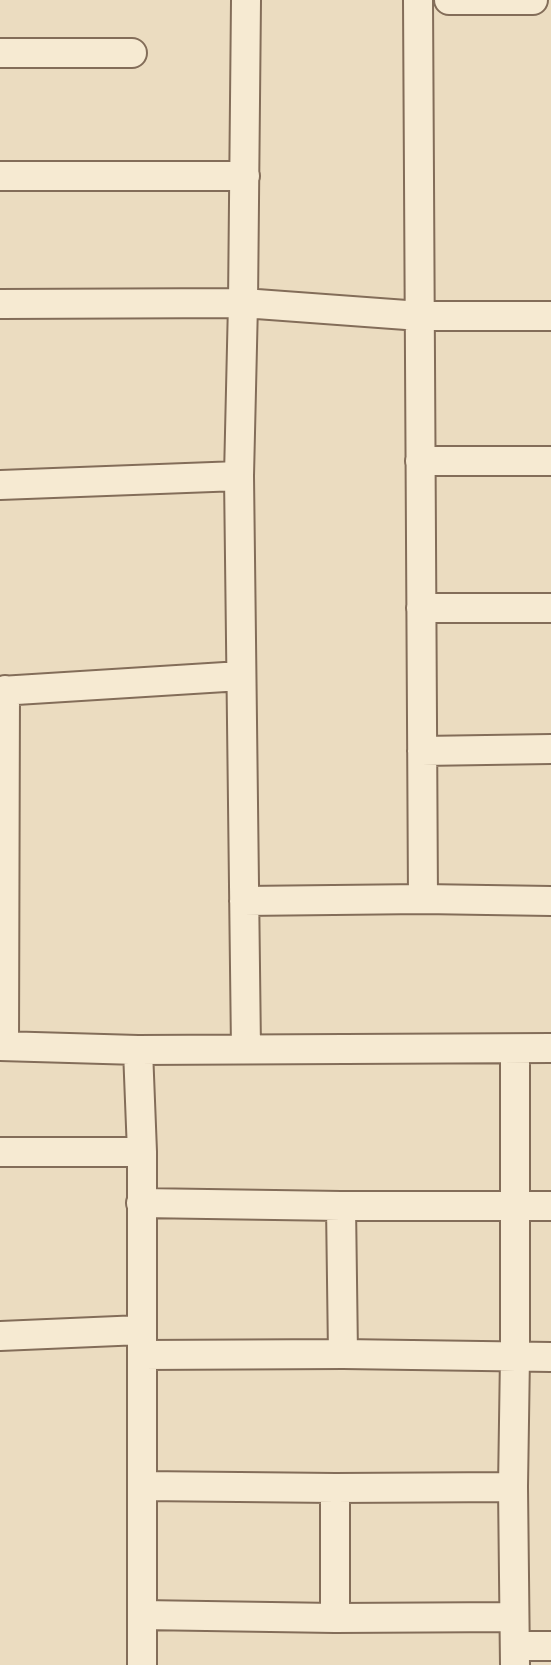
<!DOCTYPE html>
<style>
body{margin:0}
canvas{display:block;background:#ebdcc0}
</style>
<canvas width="551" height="1665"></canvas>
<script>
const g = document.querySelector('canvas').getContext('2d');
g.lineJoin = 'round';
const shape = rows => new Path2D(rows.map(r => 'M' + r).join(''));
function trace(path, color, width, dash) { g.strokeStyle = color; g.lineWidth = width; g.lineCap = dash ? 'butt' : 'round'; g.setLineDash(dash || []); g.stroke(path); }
const minor = shape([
 [418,0,423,899],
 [449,0,533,0],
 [0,53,132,53],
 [0,176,245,176],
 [0,304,243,303,420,316,551,316],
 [420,461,551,461],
 [0,485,239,476],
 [421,608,551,608],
 [0,691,241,676],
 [422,751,551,749],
 [244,901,423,899,551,901],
 [0,1046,138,1050,551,1048],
 [4,1046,5,690],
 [246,1049,239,476,243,303,246,0],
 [515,1049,515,1356,513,1487,515,1665],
 [138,1050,142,1152,142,1665],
 [0,1152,142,1152],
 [141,1203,341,1206,551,1206],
 [341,1206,343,1354],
 [0,1336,141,1330],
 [142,1355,343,1354,551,1357],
 [143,1486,335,1488,513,1487],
 [335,1488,335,1618],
 [142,1615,335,1618,514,1617],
 [515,1646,551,1646]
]);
trace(minor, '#836d59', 32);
trace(minor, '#f6ead2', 28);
</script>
